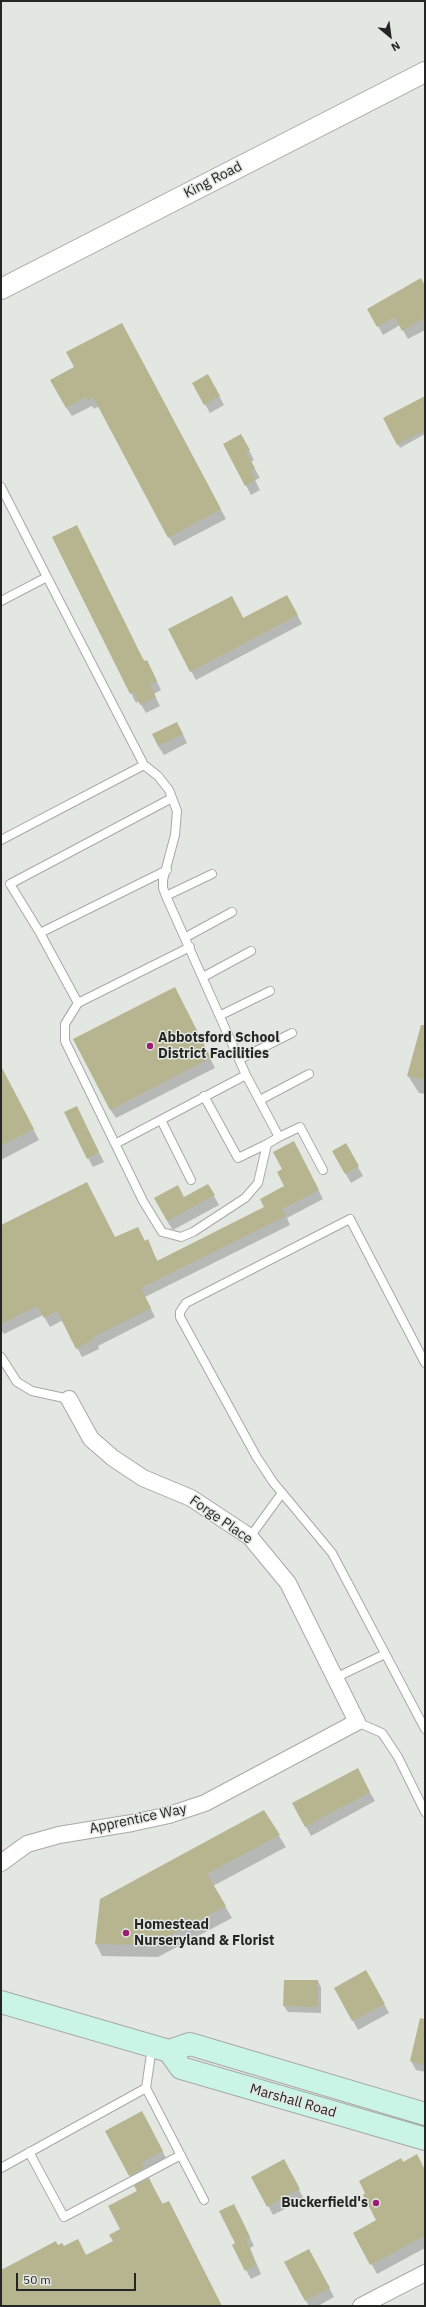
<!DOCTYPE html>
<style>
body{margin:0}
#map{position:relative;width:426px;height:2307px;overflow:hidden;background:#e3e7e2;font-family:"IBM Plex Sans",sans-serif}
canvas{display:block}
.frame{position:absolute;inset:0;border:2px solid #242624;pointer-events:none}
.north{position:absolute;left:370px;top:16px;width:40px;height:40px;-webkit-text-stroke:3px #e3e7e2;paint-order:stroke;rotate:151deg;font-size:11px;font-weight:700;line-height:16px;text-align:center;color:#242624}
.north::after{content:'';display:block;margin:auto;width:14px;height:18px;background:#242624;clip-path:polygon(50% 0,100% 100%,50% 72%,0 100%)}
.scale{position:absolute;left:16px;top:2273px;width:120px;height:18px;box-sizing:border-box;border:2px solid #242624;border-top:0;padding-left:5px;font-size:12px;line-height:14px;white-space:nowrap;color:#242624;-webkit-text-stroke:3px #e3e7e2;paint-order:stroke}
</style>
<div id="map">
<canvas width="426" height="2307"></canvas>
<div class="frame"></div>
<div class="north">N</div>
<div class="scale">50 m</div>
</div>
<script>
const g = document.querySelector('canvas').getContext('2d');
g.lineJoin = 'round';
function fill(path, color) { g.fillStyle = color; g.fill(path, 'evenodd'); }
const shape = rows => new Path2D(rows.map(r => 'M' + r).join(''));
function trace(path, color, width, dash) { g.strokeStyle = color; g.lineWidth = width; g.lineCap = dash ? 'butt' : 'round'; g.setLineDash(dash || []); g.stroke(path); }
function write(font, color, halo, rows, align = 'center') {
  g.font = font + ' "IBM Plex Sans",sans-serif'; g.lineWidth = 3; g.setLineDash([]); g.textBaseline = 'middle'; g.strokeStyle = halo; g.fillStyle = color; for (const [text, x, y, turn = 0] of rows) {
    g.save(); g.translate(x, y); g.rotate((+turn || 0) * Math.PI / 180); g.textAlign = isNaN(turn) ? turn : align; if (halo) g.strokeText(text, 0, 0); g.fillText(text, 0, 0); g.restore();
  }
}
const shadow = shape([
 [425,288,425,330,408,339,400,325,383,335,369,309],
 [127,333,226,519,174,546,99,406,94,409,92,406,72,416,66,407,75,367],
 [213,384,224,405,210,413,205,404],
 [425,397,425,434,400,448,384,419],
 [241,435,254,460,251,462,260,478,255,480,260,490,251,495,224,444],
 [53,537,152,671,161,690,154,694,160,706,146,713,139,701,136,703],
 [232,597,244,619,292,605,302,624,196,680,191,671],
 [182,732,187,743,164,755,158,746],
 [179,997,215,1068,116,1118,110,1109],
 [425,1045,425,1094,419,1093,408,1076],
 [1,1067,39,1140,1,1160],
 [81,1117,104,1162,93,1167,88,1158],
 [346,1145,363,1176,351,1183,333,1152],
 [299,1152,323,1199,287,1218,290,1225,145,1297,155,1317,98,1346,99,1349,82,1357,63,1320,50,1327,43,1315,4,1334,1,1330,1,1226,147,1241,158,1262,266,1208,286,1187,283,1170],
 [208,1185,219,1205,173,1230,167,1221,184,1199],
 [362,1779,375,1801,311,1836,294,1804],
 [263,1811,286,1847,213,1886,232,1918,158,1957,102,1956,96,1944],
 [285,1981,318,1981,321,1987,321,2013,288,2012,284,2006],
 [371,1981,389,2013,358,2030,336,1988],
 [425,2039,425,2072,416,2070,411,2061],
 [147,2121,167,2160,145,2172,148,2178,221,2306,1,2306,1,2266,3,2270,57,2246,86,2256,114,2242,139,2191,106,2131],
 [283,2161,304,2199,273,2215,253,2178],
 [403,2163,425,2171,425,2248,377,2274,354,2233,378,2220],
 [239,2214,254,2246,250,2248,261,2274,251,2279,246,2270],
 [314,2259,334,2297,318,2306,309,2306,285,2263]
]);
const building = shape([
 [421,278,425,286,425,318,402,331,395,317,377,327,367,309],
 [122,323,221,509,168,538,93,397,88,401,86,397,66,408,50,380,74,367,66,352],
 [208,374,220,396,204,405,192,383],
 [425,396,425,430,397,445,383,418],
 [241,434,250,450,246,452,255,468,251,471,256,480,245,486,223,444],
 [77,525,144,661,147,660,157,681,150,684,156,697,140,705,134,692,130,694,52,537],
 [287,595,298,615,190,672,168,629,232,596,243,618],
 [177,722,183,734,158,746,152,734],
 [175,987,211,1058,110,1110,73,1039],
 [421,1025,425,1025,425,1080,407,1076],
 [1,1066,34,1129,1,1146],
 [77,1106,99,1152,87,1159,64,1112],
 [294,1141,319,1190,282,1209,286,1216,141,1288,151,1308,93,1337,95,1339,76,1349,57,1311,44,1318,37,1306,1,1324,1,1225,87,1182,115,1237,138,1227,145,1241,148,1239,157,1261,264,1207,260,1199,284,1186,277,1172,282,1169,273,1152],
 [346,1143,359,1166,345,1174,332,1151],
 [208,1184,215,1195,167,1221,154,1198,178,1185,184,1197],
 [358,1768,370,1792,305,1827,292,1803],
 [264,1810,280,1835,207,1874,226,1906,151,1945,95,1944,100,1899],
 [366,1970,385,2004,352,2021,334,1988],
 [284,1980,318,1980,318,2007,283,2006],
 [420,2018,425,2019,425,2065,410,2061],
 [142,2111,163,2151,141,2163,144,2168,129,2176,105,2131],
 [417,2154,425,2170,425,2236,370,2265,353,2233,376,2220,363,2195,365,2193,359,2181,401,2158,403,2162],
 [284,2159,300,2189,267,2207,251,2177],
 [149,2178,162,2204,169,2201,222,2306,1,2306,1,2270,56,2241,58,2245,62,2243,64,2246,78,2239,86,2255,113,2241,109,2235,120,2229,108,2206,137,2191,134,2186],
 [234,2204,250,2237,246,2239,256,2265,245,2271,232,2245,235,2243,219,2211],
 [309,2249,330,2288,305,2301,284,2262]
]);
const service = shape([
 [1,487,47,577,1,601],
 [144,765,158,776,169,790,177,811,175,835,163,880,163,888,166,896,246,1075,279,1137,300,1127,323,1170],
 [1,840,144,765,47,577],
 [167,870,40,933,78,1003,65,1024,65,1041,143,1201,162,1232,181,1237,193,1232,245,1198,258,1183,267,1144,279,1137],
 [166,896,212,874],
 [40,933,10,884,172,798],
 [186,937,232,912],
 [203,977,251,951],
 [78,1003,190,947],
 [221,1015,270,991],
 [240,1059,292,1033],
 [204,1096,238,1158,267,1144],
 [260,1100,309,1074],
 [161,1120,191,1180],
 [115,1144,246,1075],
 [1,1357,17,1382,32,1391,69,1399],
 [425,1363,350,1219,186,1303,180,1312,180,1317,256,1456,273,1482,332,1553,425,1729],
 [250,1537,282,1493],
 [335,1678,385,1654],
 [357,1722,382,1733,398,1757,425,1812],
 [146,2088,204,2200],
 [29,2152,64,2217,181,2155],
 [1,2168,146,2088,152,2047]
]);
const minor = shape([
 [1,1863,27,1844,59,1835,132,1823,169,1815,205,1803,357,1722,288,1583,250,1537,191,1498,143,1478,113,1458,91,1439,69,1399],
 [361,2306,425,2273]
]);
const tertiary = shape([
 [1,289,425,72]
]);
const secondary = shape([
 [1,2002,169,2051,190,2044,425,2114],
 [169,2051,181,2068,425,2139]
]);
const markers = [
 [150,1046,4,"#9a1d74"],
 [126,1933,4,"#9a1d74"],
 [376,2203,4,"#9a1d74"]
];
const streetNames = [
 ["King Road",213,180,-27],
 ["Forge Place",221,1520,35],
 ["Apprentice Way",138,1819,-12],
 ["Marshall Road",293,2101,16]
];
const poiNames = [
 ["Abbotsford School",158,1038],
 ["District Facilities",158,1054],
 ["Homestead",134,1925],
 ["Nurseryland & Florist",134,1941],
 ["Buckerfield's",368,2203,"right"]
];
fill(shadow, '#0003');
fill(building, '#b6b590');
trace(service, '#a6a9a4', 10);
trace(minor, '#a6a9a4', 18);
trace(tertiary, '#a6a9a4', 22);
trace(secondary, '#a6a9a4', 24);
trace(service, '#fff', 8);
trace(minor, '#fff', 16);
trace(tertiary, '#fff', 20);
trace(secondary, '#c9f4e6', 22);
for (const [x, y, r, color] of markers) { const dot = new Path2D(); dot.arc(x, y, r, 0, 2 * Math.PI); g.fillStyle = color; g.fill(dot); trace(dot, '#e3e7e2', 1.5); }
write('14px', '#242624', '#e3e7e2', streetNames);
write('bold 14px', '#242624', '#e3e7e2', poiNames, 'left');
</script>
